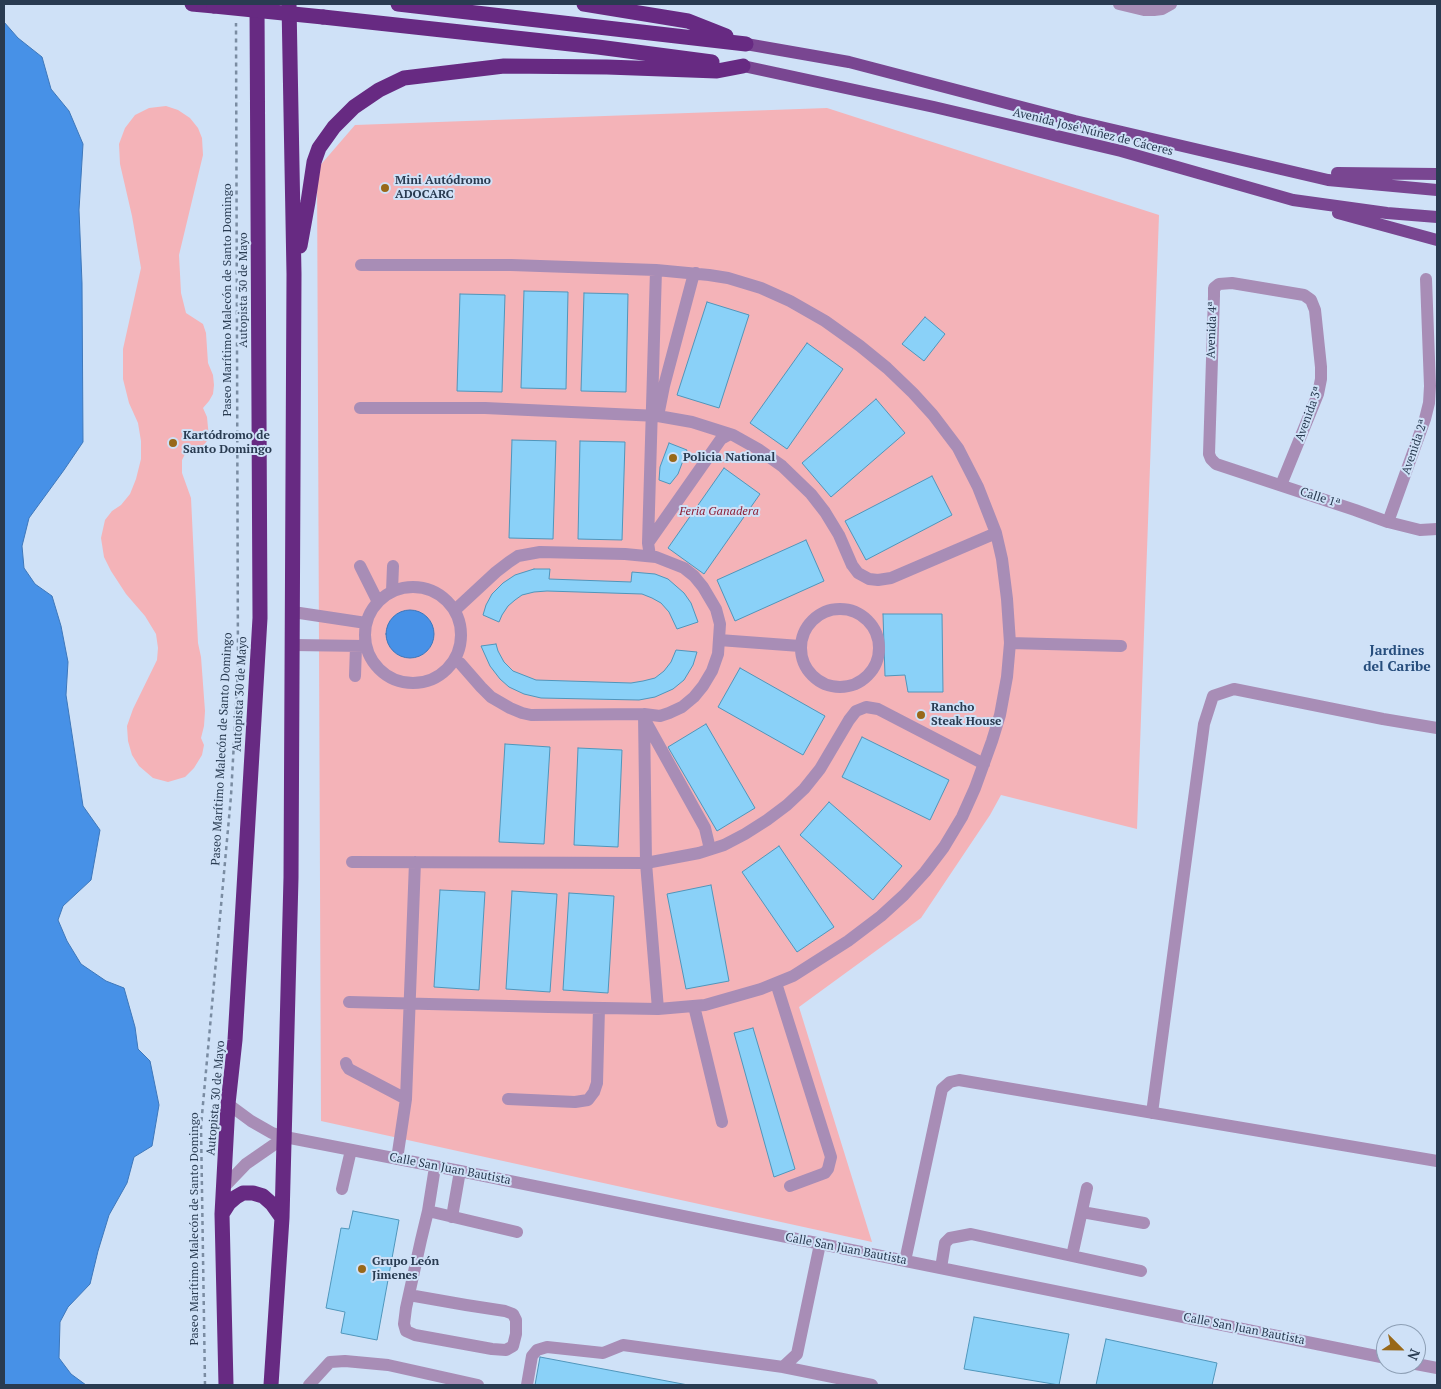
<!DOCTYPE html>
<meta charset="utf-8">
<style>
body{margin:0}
#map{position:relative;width:1441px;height:1389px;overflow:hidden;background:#cfe1f7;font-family:"PT Serif",serif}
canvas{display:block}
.frame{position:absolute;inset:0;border:5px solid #293b51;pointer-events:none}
.north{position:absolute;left:1376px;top:1324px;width:50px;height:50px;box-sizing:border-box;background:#cfe1f7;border:1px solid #8d9fb5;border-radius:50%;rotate:113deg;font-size:14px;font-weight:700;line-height:20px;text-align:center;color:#293b51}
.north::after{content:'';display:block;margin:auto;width:18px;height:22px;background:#986819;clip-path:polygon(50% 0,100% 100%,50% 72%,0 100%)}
</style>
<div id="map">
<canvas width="1441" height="1389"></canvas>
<div class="frame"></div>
<div class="north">N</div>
</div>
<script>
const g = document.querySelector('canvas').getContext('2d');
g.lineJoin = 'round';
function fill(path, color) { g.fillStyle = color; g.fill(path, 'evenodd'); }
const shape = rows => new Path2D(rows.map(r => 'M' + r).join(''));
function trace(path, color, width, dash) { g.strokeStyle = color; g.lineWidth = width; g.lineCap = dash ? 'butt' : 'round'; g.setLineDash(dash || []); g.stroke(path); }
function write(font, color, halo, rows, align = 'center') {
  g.font = font + ' "PT Serif",serif'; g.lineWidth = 4; g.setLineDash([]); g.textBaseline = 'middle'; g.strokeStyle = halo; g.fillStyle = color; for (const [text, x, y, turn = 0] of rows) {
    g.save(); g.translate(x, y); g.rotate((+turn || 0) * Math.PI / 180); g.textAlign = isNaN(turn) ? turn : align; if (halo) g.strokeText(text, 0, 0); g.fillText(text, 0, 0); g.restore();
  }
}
const green = shape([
 [166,106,178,110,190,118,198,128,202,138,203,155,179,255,181,293,186,313,203,324,206,333,208,363,213,375,214,385,213,394,209,401,203,408,207,417,209,438,204,445,195,450,186,452,182,460,182,473,191,498,198,643,201,657,205,711,204,726,201,738,204,745,202,755,194,768,185,777,168,782,153,778,139,766,132,755,128,741,127,726,133,709,157,660,158,648,156,634,145,616,126,594,111,571,104,557,101,538,105,520,112,511,121,505,130,494,136,479,141,459,141,441,138,423,129,403,123,379,123,349,141,268,132,216,120,164,119,144,125,128,135,115,149,108],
 [827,108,1159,215,1137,829,1001,795,990,815,921,918,799,1007,872,1242,321,1121,317,169,355,125]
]);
const water = shape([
 [4,22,18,38,42,57,51,89,69,111,83,144,79,210,82,283,83,442,64,470,29,518,22,546,24,568,35,584,52,596,61,626,68,662,66,695,83,806,100,830,91,880,63,906,58,920,67,941,81,964,106,981,124,988,135,1027,138,1049,150,1061,159,1105,152,1146,134,1157,127,1183,109,1215,98,1251,90,1284,68,1307,60,1322,59,1358,71,1374,86,1385,4,1385,4,22],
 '386 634a24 24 0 1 1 48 0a24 24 0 1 1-48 0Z'
]);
const building = shape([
 [524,291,568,292,566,389,521,388,524,291],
 [584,293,628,294,626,392,581,391,584,293],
 [460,294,505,295,502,392,457,391,460,294],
 [707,302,749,315,719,408,677,395,707,302],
 [925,317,945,334,924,361,902,344,925,317],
 [807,343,843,369,787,449,750,423,807,343],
 [876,399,905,433,831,497,802,463,876,399],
 [512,440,556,441,553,539,509,538,512,440],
 [580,441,625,442,622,540,578,539,580,441],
 [669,443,687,450,678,474,670,484,659,480,660,467,669,443],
 [724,468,760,494,704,574,668,548,724,468],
 [932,476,952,515,866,560,845,521,932,476],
 [806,540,824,581,735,621,717,580,806,540],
 [534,569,550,569,549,579,631,582,632,572,655,574,668,579,684,593,691,603,698,622,677,629,669,612,661,603,652,598,642,594,547,591,534,592,522,595,515,600,508,606,502,615,499,622,483,615,486,605,492,594,503,583,515,575,534,569],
 [883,614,942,614,943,692,908,692,905,675,885,676,883,614],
 [496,644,498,651,504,662,513,671,536,680,631,683,643,681,655,678,664,671,671,662,676,650,697,652,693,665,684,680,673,689,655,697,639,700,541,698,524,694,509,687,500,679,490,666,481,646,496,644],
 [740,668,825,716,803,755,718,707,740,668],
 [706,724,755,808,717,831,668,747,706,724],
 [862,737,949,780,930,820,842,777,862,737],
 [505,744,550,747,544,844,499,842,505,744],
 [578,748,622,750,618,847,574,845,578,748],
 [829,802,902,866,873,900,800,835,829,802],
 [779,846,834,927,797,952,742,872,779,846],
 [711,885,729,981,686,989,667,894,711,885],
 [440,890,485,892,479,990,434,987,440,890],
 [512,891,557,894,550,992,506,989,512,891],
 [569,893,614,896,608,993,563,990,569,893],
 [753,1028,795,1169,774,1177,734,1033,753,1028],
 [353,1211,399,1220,377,1340,341,1333,345,1312,326,1308,341,1228,349,1229,353,1211],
 [974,1317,1069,1334,1059,1385,964,1369,974,1317],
 [1106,1339,1217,1363,1212,1385,1096,1385,1106,1339],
 [540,1357,688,1385,535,1385,540,1357]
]);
const path = shape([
 [205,1385,201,1126,231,796,238,669,236,23]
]);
const minor = shape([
 [1119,4,1144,10,1154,10,1162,9,1171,4],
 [360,408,485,408,658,416,692,422,733,435,758,449,782,466,811,494,825,512,839,535,852,565,858,573,869,579,878,580,891,578,996,533],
 [658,416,664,386,693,277,696,273],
 [1281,485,1318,394,1321,379,1321,367,1315,310,1311,300,1304,295,1232,283,1219,284,1214,288,1214,296,1209,454,1211,459,1216,464,1355,510,1388,522,1420,530,1437,529],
 [1388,522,1425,419,1429,403,1430,386,1426,279],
 [648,543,721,439,730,434],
 [650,556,648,543,656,270],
 [360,566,378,602],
 '365 635a48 48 0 1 1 96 0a48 48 0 1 1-96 0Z',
 [392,591,393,566],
 '801 648a39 39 0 1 1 78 0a39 39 0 1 1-78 0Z',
 [293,612,366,623],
 [719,640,800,646],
 [1010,643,1121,646],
 [293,645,365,646],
 [454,660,460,663,481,687,491,697,510,708,522,713,531,715,644,714,660,716,669,713,682,707,694,697,703,686,712,671,718,654,720,624,716,609,703,587,694,576,684,568,656,557,625,554,540,552,518,556,509,562,496,572,455,610],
 [355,676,356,646],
 [644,714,646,863,658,1009],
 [646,722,705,828,710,849],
 [352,862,646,863,699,853,724,845,745,834,767,820,787,805,804,789,820,769,849,720,856,711,866,707,878,709,984,764],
 [776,983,831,1157,828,1169,825,1173,790,1186],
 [349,1002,549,1007,658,1009,705,1005,761,989,793,976,848,941,881,916,904,895,925,872,944,847,962,817,975,788,992,741,1000,715,1007,677,1010,643,1007,599,1002,559,996,533,978,487,958,448,933,415,913,393,887,368,860,346,825,321,790,301,761,288,728,278,709,275,656,270,511,265,361,265],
 [694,1006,722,1122],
 [346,1063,347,1066,349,1069,406,1099,415,862],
 [508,1099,575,1102,588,1100,594,1092,597,1083,599,1008],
 [228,1104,251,1121,272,1133,285,1137,460,1171,1386,1358],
 [1152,1113,1204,724,1213,696,1234,689,1383,719,1437,728],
 [397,1159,406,1099],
 [224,1187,246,1164,285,1137],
 [342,1189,351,1150],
 [428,1211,517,1232],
 [1082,1212,1144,1223],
 [452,1217,460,1171],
 [1072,1256,1087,1188],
 [905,1261,942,1089,950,1082,959,1080,1437,1161],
 [941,1268,945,1243,950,1238,971,1234,1141,1271],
 [409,1295,466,1305,505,1311,513,1314,516,1320,516,1334,513,1346,506,1350,492,1349,415,1335,406,1331,404,1324,406,1308,421,1240,428,1211,435,1167],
 [1416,1364,1437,1368],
 [783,1367,872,1385],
 [309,1385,330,1362,345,1361,388,1365,478,1385],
 [527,1385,532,1356,537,1350,547,1347,603,1353,623,1345,783,1367,797,1354,820,1244]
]);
const major = shape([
 [746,44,849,62,1075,121,1328,180,1437,190],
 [743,66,934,107,1121,151,1293,200,1387,213,1437,217],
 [1337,173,1437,174],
 [1338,213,1437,240]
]);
const highway = shape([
 [192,4,214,6],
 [398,4,746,44],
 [584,4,688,21,726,36],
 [323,17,598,47,712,62],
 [300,246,308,202,314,162,319,148,334,127,354,107,379,90,404,78,504,66,607,67,717,71,743,66],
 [222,1214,229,1203,236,1197,243,1193,253,1193,263,1196,272,1204,282,1218],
 [226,1385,222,1214,228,1104,235,1040,260,618,257,4],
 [271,1385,282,1218,291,878,294,274,289,4]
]);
const highwayBridge = shape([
 [214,6,323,17]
]);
const markers = [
 [385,188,5,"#986819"],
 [173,443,5,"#986819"],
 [673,458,5,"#986819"],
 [921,715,5,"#986819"],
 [362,1269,5,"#986819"]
];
const streetNames = [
 ["Avenida José Núñez de Cáceres",1093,132,14],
 ["Autopista 30 de Mayo",244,290,-90],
 ["Paseo Marítimo Malecón de Santo Domingo",228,300,-90],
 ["Avenida 4ª",1212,330,-88],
 ["Avenida 3ª",1309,414,-70],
 ["Avenida 2ª",1415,447,-71],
 ["Calle 1ª",1320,498,18],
 ["Autopista 30 de Mayo",240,694,-87],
 ["Paseo Marítimo Malecón de Santo Domingo",222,749,-87],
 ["Autopista 30 de Mayo",216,1098,-85],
 ["Calle San Juan Bautista",450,1169,11],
 ["Paseo Marítimo Malecón de Santo Domingo",195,1229,-90],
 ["Calle San Juan Bautista",846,1249,11],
 ["Calle San Juan Bautista",1244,1329,11]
];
const poiNames = [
 ["Mini Autódromo",395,181],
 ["ADOCARC",395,195],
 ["Kartódromo de",183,436],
 ["Santo Domingo",183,450],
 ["Policia National",683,458],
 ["Rancho",931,708],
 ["Steak House",931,722],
 ["Grupo León",372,1262],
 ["Jimenes",372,1276]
];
const parkNames = [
 ["Feria Ganadera",719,512]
];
const neighbourhoodNames = [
 ["Jardines",1397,651],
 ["del Caribe",1397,667]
];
fill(green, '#f4b3b8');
fill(water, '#4791e7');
trace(water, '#3e77ba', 1);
fill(building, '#8ad1f8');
trace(building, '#5096bb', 1);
trace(path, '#7a8ca2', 2.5, [4, 4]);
trace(minor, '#a88db6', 12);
trace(major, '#794691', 12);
trace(highway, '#672a82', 15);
trace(highwayBridge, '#672a82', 15);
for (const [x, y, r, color] of markers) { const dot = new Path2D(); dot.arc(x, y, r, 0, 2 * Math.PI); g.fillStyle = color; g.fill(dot); trace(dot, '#cfe1f7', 2); }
write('12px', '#293b51', '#cfe1f7', streetNames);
write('bold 12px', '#293b51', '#cfe1f7', poiNames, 'left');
write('italic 12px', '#8b1f36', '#cfe1f7', parkNames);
write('bold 14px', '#264d7c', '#cfe1f7', neighbourhoodNames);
</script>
